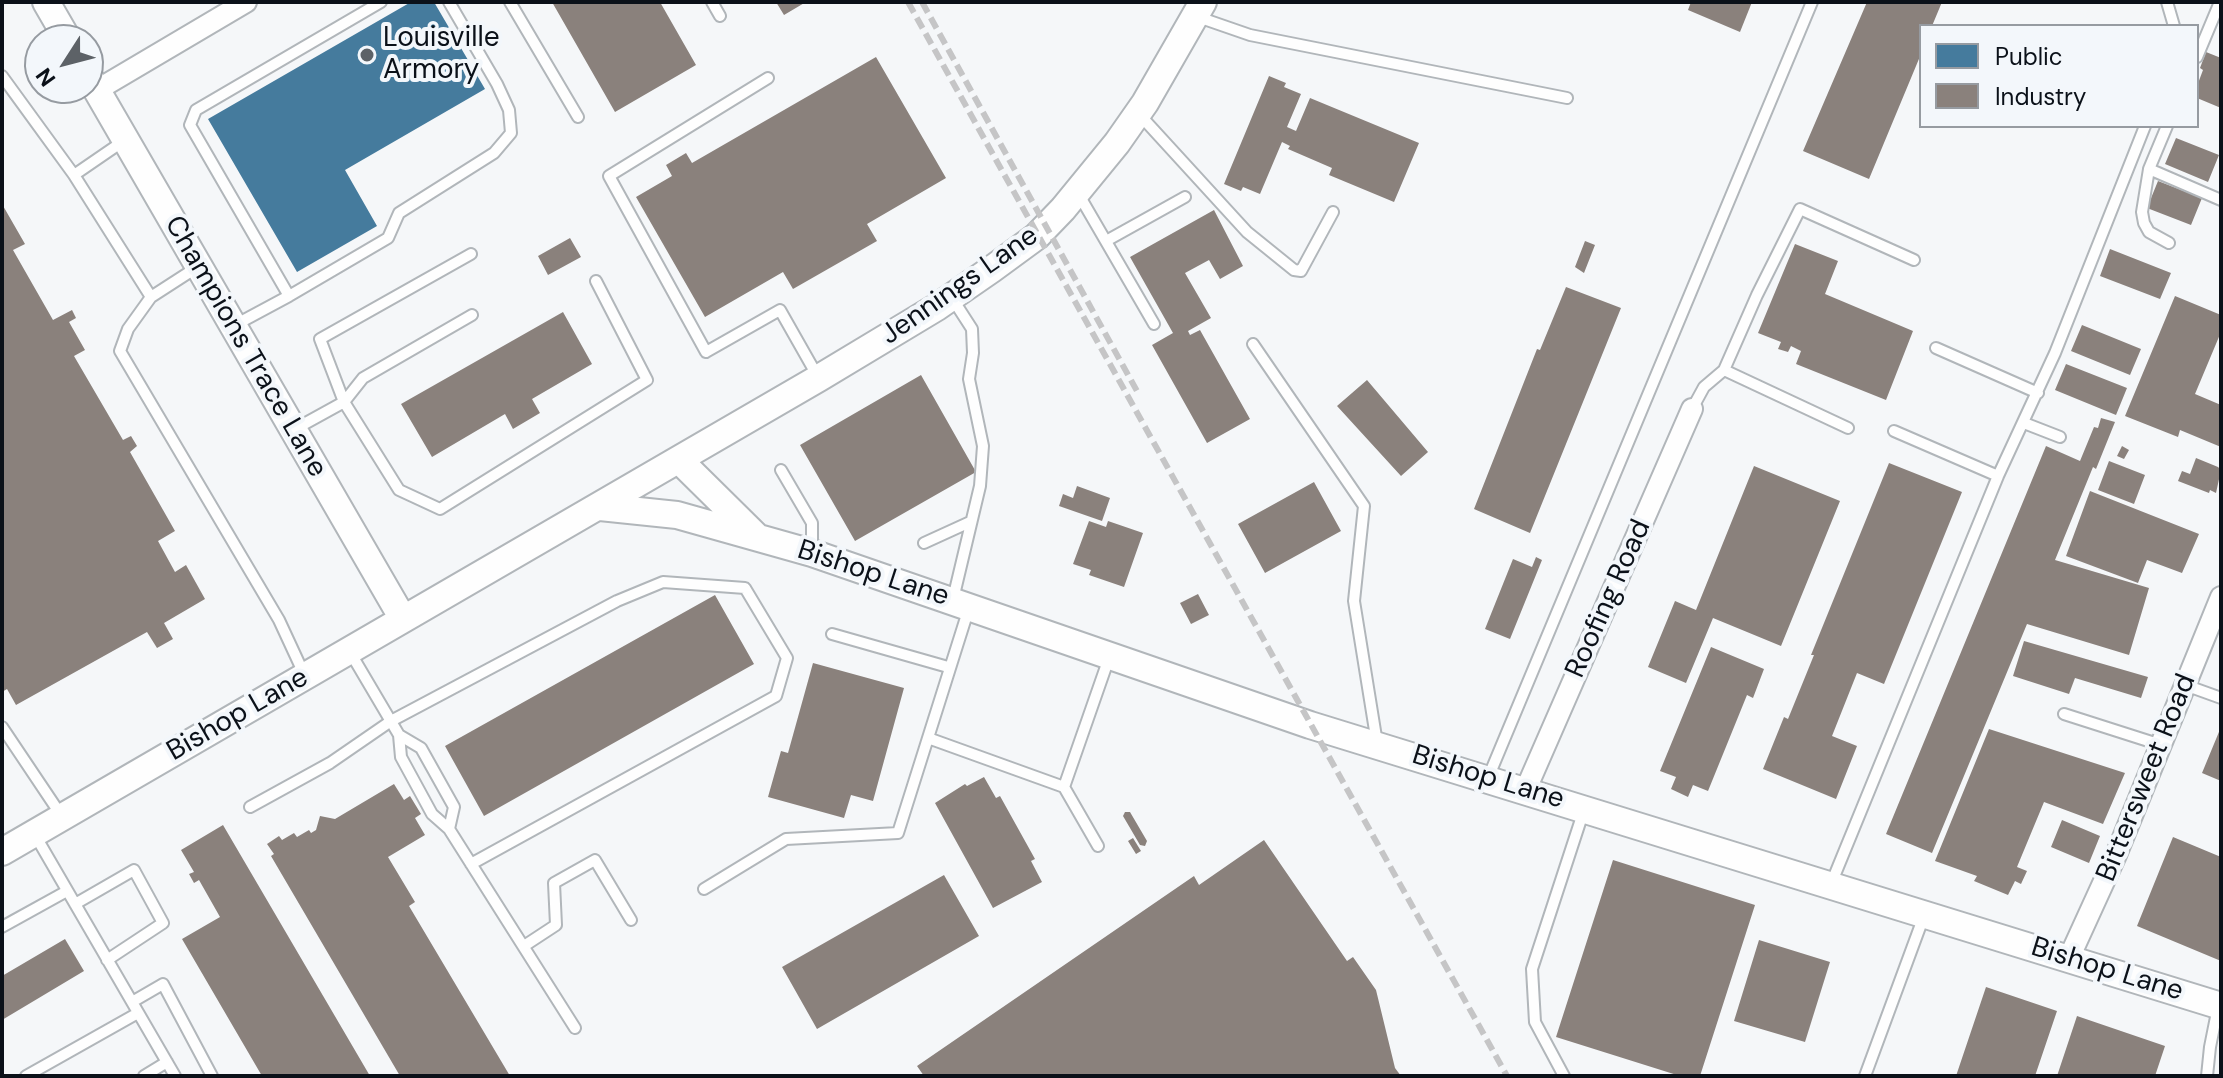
<!DOCTYPE html>
<style>
body{margin:0}
#map{position:relative;width:2223px;height:1078px;overflow:hidden;background:#f5f7f9;font-family:"DM Sans",sans-serif}
canvas{display:block}
.frame{position:absolute;inset:0;border:4px solid #0b1119;pointer-events:none}
.legend{position:absolute;left:1919px;top:24px;width:280px;height:104px;box-sizing:border-box;background:#f3f7fb;border:2px solid #969ba1;margin:0;padding:10px 14px;list-style:none;font-size:24px;color:#0b1119}
.legend li{display:flex;align-items:center;gap:16px;height:40px}
.legend b{width:40px;border:2px solid #969ba1}
.north{position:absolute;left:24px;top:24px;width:80px;height:80px;box-sizing:border-box;background:#f3f7fb;border:2px solid #969ba1;border-radius:50%;rotate:234deg;font-size:22px;font-weight:700;line-height:32px;text-align:center;color:#0b1119}
.north::after{content:'';display:block;margin:auto;width:28px;height:36px;background:#5d6267;clip-path:polygon(50% 0,100% 100%,50% 72%,0 100%)}
</style>
<div id="map">
<canvas width="2223" height="1078"></canvas>
<div class="frame"></div>
<ul class="legend">
<li><b style="height:22px;background:#457b9d"></b>Public</li>
<li><b style="height:22px;background:#8a817c"></b>Industry</li>
</ul>
<div class="north">N</div>
</div>
<script>
const g = document.querySelector('canvas').getContext('2d');
g.lineJoin = 'round';
function fill(path, color) { g.fillStyle = color; g.fill(path, 'evenodd'); }
const shape = rows => new Path2D(rows.map(r => 'M' + r).join(''));
function trace(path, color, width, dash) { g.strokeStyle = color; g.lineWidth = width; g.lineCap = dash ? 'butt' : 'round'; g.setLineDash(dash || []); g.stroke(path); }
function write(font, color, halo, rows, align = 'center') {
  g.font = font + ' "DM Sans",sans-serif'; g.lineWidth = 8; g.setLineDash([]); g.textBaseline = 'middle'; g.strokeStyle = halo; g.fillStyle = color; for (const [text, x, y, turn = 0] of rows) {
    g.save(); g.translate(x, y); g.rotate((+turn || 0) * Math.PI / 180); g.textAlign = isNaN(turn) ? turn : align; if (halo) g.strokeText(text, 0, 0); g.fillText(text, 0, 0); g.restore();
  }
}
const public = shape([
 [411,2,434,2,485,89,345,170,377,226,297,272,208,119]
]);
const industry = shape([
 [552,2,660,2,696,65,615,112],
 [776,2,806,2,784,15],
 [1691,2,1752,2,1740,32,1688,10],
 [1867,2,1942,2,1932,26,1921,26,1921,54,1869,179,1803,151],
 [2206,52,2221,58,2221,108,2197,98,2197,86,2203,70,2200,68],
 [876,57,946,178,867,224,877,241,793,289,783,272,705,317,636,197,672,176,666,165,686,153,692,163],
 [1269,76,1286,83,1284,87,1301,94,1287,127,1296,131,1310,98,1419,143,1394,202,1329,175,1332,168,1288,149,1290,146,1282,142,1260,194,1243,187,1241,191,1224,184],
 [2176,138,2219,155,2208,182,2165,164],
 [2158,181,2202,198,2191,225,2147,208],
 [2,204,25,244,13,250,53,320,72,310,76,318,69,322,85,350,74,356,123,440,131,436,137,446,130,452,175,531,158,541,175,572,186,565,205,599,164,623,173,639,157,648,147,632,16,705,7,689,2,692],
 [1214,210,1243,266,1220,279,1209,260,1185,273,1211,318,1188,331,1190,335,1200,330,1250,419,1207,443,1152,345,1173,333,1130,257],
 [570,238,581,257,548,275,538,256],
 [1585,241,1595,245,1584,273,1575,267],
 [1795,244,1838,261,1825,294,1913,331,1886,400,1796,364,1801,351,1791,346,1788,352,1778,349,1781,342,1758,333],
 [2110,249,2171,273,2160,299,2100,276],
 [1566,287,1621,308,1530,533,1474,509,1537,349,1540,350],
 [2175,296,2221,315,2221,332,2195,394,2221,405,2221,447,2180,430,2178,437,2125,416],
 [563,312,592,364,532,399,540,413,513,429,505,414,432,457,401,404],
 [2082,325,2141,349,2130,375,2071,351],
 [2066,364,2127,388,2116,415,2055,390],
 [921,375,976,472,855,541,800,445],
 [1367,380,1428,452,1401,476,1337,406],
 [2101,418,2115,422,2096,469,2093,467,2055,560,2149,588,2129,655,2027,624,1932,853,1886,834,2046,446,2080,461,2094,427,2098,428],
 [2122,446,2129,450,2124,459,2117,456],
 [2196,458,2218,467,2221,470,2216,493,2210,490,2209,493,2178,481,2182,471,2190,474],
 [2109,461,2145,475,2134,504,2098,490],
 [1889,463,1962,492,1884,684,1857,673,1832,736,1857,746,1836,799,1763,769,1784,717,1788,719,1814,655,1811,655],
 [1754,466,1840,501,1781,646,1713,618,1686,683,1648,667,1675,601,1696,610],
 [1314,482,1341,531,1265,573,1238,524],
 [1077,486,1110,498,1102,521,1059,506,1063,494,1073,498],
 [2090,491,2199,534,2182,573,2147,560,2138,583,2066,556],
 [1089,521,1106,527,1108,521,1143,533,1124,587,1089,575,1091,570,1073,564],
 [1536,557,1542,560,1510,639,1485,629,1513,559,1532,567],
 [1198,594,1209,615,1191,624,1180,603],
 [715,595,754,664,484,816,445,746],
 [2024,641,2148,677,2141,698,2075,678,2069,694,2013,676],
 [1711,647,1764,669,1753,698,1747,695,1708,791,1693,785,1688,797,1671,789,1676,777,1660,771],
 [813,663,904,688,873,801,851,795,844,818,768,797,781,751,788,753],
 [2221,727,2221,781,2202,773],
 [1989,729,2125,773,2103,824,2044,802,2017,867,2027,871,2021,884,2015,881,2008,895,1974,881,1977,876,1935,861],
 [984,777,996,798,1000,796,1035,859,1031,861,1042,882,993,908,935,803,965,784,967,786],
 [394,784,404,800,410,796,421,814,415,818,425,835,388,857,415,902,409,906,510,1076,400,1076,271,856,274,854,267,844,279,836,282,840,294,833,297,837,309,830,311,833,316,830,320,816,335,819],
 [1125,812,1130,812,1147,841,1145,846,1140,845,1123,816],
 [2062,820,2100,836,2089,863,2051,847],
 [223,825,370,1076,262,1076,182,939,220,917,199,880,194,883,189,874,194,872,181,850],
 [2173,837,2221,857,2221,961,2137,926],
 [1133,838,1141,851,1136,854,1128,841],
 [1264,840,1347,961,1353,957,1376,990,1395,1068,1401,1076,924,1076,917,1066,1194,876,1199,885],
 [1613,860,1755,905,1700,1076,1680,1076,1556,1037],
 [944,875,979,936,817,1029,782,967],
 [65,939,84,971,2,1020,2,976],
 [1759,940,1830,962,1805,1042,1734,1021],
 [1986,987,2057,1011,2035,1076,1956,1076],
 [2077,1016,2165,1046,2155,1076,2057,1076]
]);
const service = shape([
 [510,2,578,117],
 [712,2,720,16],
 [2167,2,2174,26],
 [1198,17,1250,35,1567,98],
 [2197,57,2220,2],
 [2,76,74,175],
 [768,78,609,176,706,352,780,310,818,377],
 [1139,114,1247,232,1294,270,1301,271,1333,212],
 [2167,126,2149,169,2221,200],
 [125,140,74,175,151,297],
 [2149,169,2142,212,2144,223,2149,232,2169,243],
 [1079,195,1154,324],
 [1106,241,1185,197],
 [199,266,151,297,128,329,120,351,279,620,304,674],
 [289,296,388,238,399,213,494,153,511,133,509,110,497,84,449,2],
 [952,298,972,329,973,353,969,379,983,446,980,486,953,599],
 [235,325,289,296,190,125,196,110,381,2],
 [1253,344,1364,506,1354,601,1377,743],
 [1936,348,2038,393],
 [1724,370,1757,295,1800,209,1914,260],
 [344,402,320,339,471,254],
 [344,402,363,378,472,315],
 [1692,409,1704,387,1724,370,1848,428],
 [2024,423,2060,437],
 [295,429,344,402,399,490,440,509,647,380,596,281],
 [1894,431,1998,476],
 [781,470,812,523,812,551],
 [924,543,970,522],
 [832,634,948,667],
 [350,652,399,735,401,757,432,814,449,829,454,807,421,748,399,735],
 [2185,685,2221,698],
 [2064,714,2161,745],
 [2,727,61,815],
 [928,738,1064,787,1109,658],
 [1488,778,1812,2],
 [1064,787,1098,846],
 [250,807,330,763,391,721,617,601,663,582,745,588,787,658,776,696,471,864],
 [449,829,575,1028],
 [35,835,175,1076],
 [1831,884,1998,476,2055,353,2145,126],
 [704,889,786,839,898,833,969,608],
 [75,904,134,870,163,923,107,960],
 [2,927,67,891],
 [524,946,556,925,554,883,595,860,631,920],
 [132,1002,163,984,212,1076],
 [26,1076,138,1013],
 [144,1076,167,1062],
 [1564,1076,1535,1022,1532,969,1584,810],
 [1865,1076,1924,916],
 [2207,1076,2210,1047,2218,1007]
]);
const minor = shape([
 [97,90,246,2],
 [1526,789,1692,409],
 [2069,958,2116,855,2221,597]
]);
const tertiary = shape([
 [46,2,68,40],
 [88,75,403,619],
 [679,460,756,536],
 [600,507,677,515,812,553,1310,725,2221,1006],
 [2,852,819,378,937,307,992,269,1037,236,1063,209,1117,143,1145,103,1203,2]
]);
const rail = shape([
 [908,2,1507,1076],
 [922,2,1137,391]
]);
const markers = [
 [367,55,8,"#5d6267"]
];
const poiNames = [
 ["Louisville",383,39],
 ["Armory",383,71]
];
const streetNames = [
 ["Jennings Lane",960,286,-35],
 ["Champions Trace Lane",245,347,60],
 ["Bishop Lane",873,574,18],
 ["Roofing Road",1609,599,-66],
 ["Bishop Lane",238,715,-30],
 ["Bishop Lane",1488,778,17],
 ["Bittersweet Road",2147,778,-68],
 ["Bishop Lane",2107,970,17]
];
fill(public, '#457b9d');
fill(industry, '#8a817c');
trace(service, '#b1b6ba', 14);
trace(minor, '#b1b6ba', 24);
trace(tertiary, '#b1b6ba', 30);
trace(service, '#fefefe', 10);
trace(minor, '#fefefe', 20);
trace(tertiary, '#fefefe', 26);
trace(rail, '#c5c5c6', 6, [12, 6]);
for (const [x, y, r, color] of markers) { const dot = new Path2D(); dot.arc(x, y, r, 0, 2 * Math.PI); g.fillStyle = color; g.fill(dot); trace(dot, '#f3f7fb', 3); }
write('28px', '#0b1119', '#f3f7fb', poiNames, 'left');
write('28px', '#0b1119', '#f3f7fb', streetNames);
</script>
